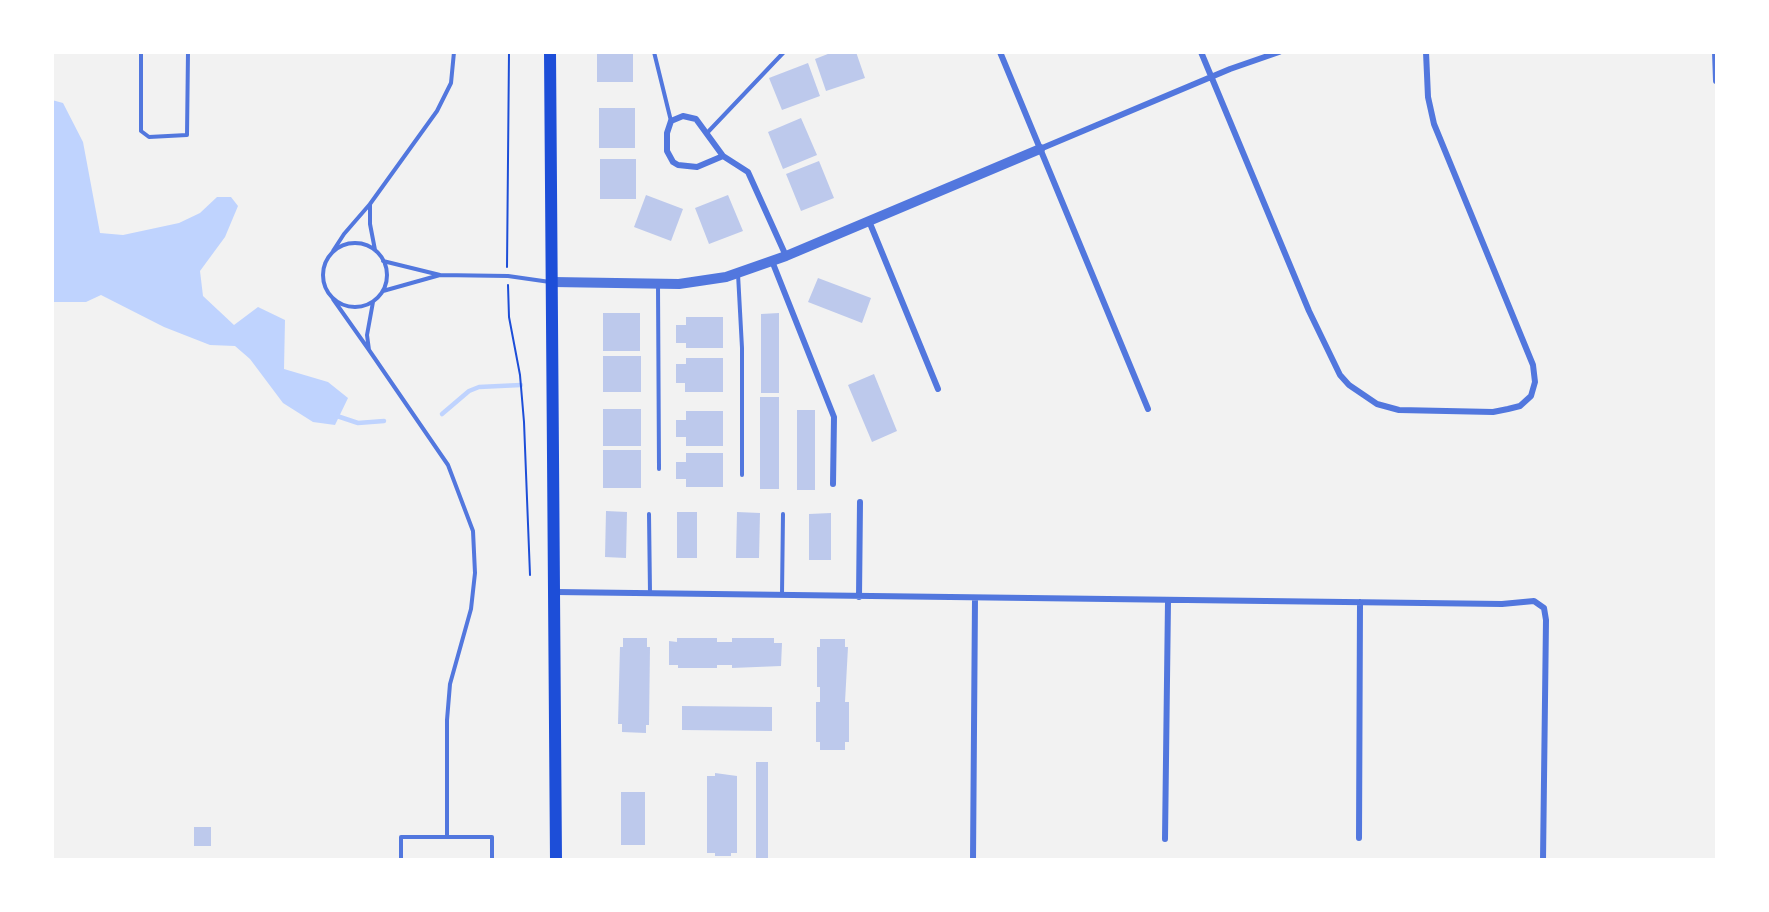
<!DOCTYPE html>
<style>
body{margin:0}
#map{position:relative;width:1769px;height:912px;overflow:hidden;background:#f2f2f2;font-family:Figtree,sans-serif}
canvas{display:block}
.frame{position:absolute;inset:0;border:54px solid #fff;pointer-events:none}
</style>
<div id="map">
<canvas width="1769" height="912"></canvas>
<div class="frame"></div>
</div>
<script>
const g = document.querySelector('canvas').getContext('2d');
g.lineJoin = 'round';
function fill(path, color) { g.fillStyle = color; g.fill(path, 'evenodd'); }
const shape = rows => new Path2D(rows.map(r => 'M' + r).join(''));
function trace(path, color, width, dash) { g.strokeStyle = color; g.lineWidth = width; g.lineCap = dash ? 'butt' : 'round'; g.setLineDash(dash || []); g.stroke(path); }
const water = shape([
 [52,100,63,103,83,142,100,233,123,235,179,223,200,213,217,197,231,197,238,206,225,237,200,271,203,296,234,325,258,307,285,320,284,369,328,382,348,398,335,425,313,422,283,403,250,359,235,346,210,345,164,327,101,295,86,302,53,302]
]);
const stream = shape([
 [442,414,469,391,479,387,521,385],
 [334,415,358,423,384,421]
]);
const building = shape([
 [597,52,633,52,633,82,597,82],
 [833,52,856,52,865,78,826,91,815,59],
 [808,63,820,96,782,110,769,78],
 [599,108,635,108,635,148,599,148],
 [801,118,817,155,783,169,768,132],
 [600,159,636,159,636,199,600,199],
 [819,161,834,198,801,211,786,174],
 [646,195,683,209,671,241,634,227],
 [728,195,743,231,709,244,695,208],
 [818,278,871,298,862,323,808,302],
 [603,313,640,313,640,351,603,351],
 [779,313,779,393,761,393,761,314],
 [686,317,723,317,723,348,686,348,686,343,676,343,676,325,686,325],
 [603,356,641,356,641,392,603,392],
 [686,358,723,358,723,392,685,392,685,383,676,383,676,364,686,364],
 [874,374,897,431,872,442,848,385],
 [760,397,779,397,779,489,760,489],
 [603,409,641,409,641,446,603,446],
 [797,410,815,410,815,490,797,490],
 [686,411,723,411,723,446,686,446,686,437,676,437,676,420,686,420],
 [603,450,641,450,641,488,603,488],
 [686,453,723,453,723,487,686,487,686,479,676,479,676,462,686,462],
 [606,511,627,512,626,558,605,557],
 [677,512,697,512,697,558,677,558],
 [737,512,760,513,759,558,736,558],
 [831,513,831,560,809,560,809,514],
 [623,638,647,638,647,647,650,647,649,725,646,725,646,733,622,732,622,724,618,724,620,647,623,647],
 [677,638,717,638,717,642,732,642,732,638,774,638,774,643,782,643,781,666,732,668,732,665,717,665,717,668,678,668,678,665,669,665,669,641,677,642],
 [820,639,845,639,845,647,848,647,845,702,849,702,849,742,845,742,845,750,820,750,820,742,816,742,816,702,820,702,820,687,817,687,817,647,820,647],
 [682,706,772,707,772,731,682,730],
 [756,762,768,762,768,860,756,860],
 [715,773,737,776,737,853,731,853,731,856,715,856,715,853,707,853,707,776,715,776],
 [621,792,645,792,645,845,621,845],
 [194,827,211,827,211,846,194,846]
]);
const path = shape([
 [507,267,509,52],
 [508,285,509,317,520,375,524,422,530,575]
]);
const service = shape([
 [141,52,141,131,149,137,187,135,188,52],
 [654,52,671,121],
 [707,133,784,52],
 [370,204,437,111,451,83,454,52],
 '323 275a32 32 0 1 1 64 0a32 32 0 1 1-64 0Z',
 [333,251,344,234,370,204,370,224,375,250],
 [738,274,742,348,742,475],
 [440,275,508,276,550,282],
 [658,285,659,469],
 [383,291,440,275,383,261],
 [333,299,369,350,367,335,373,302],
 [369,350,448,465,473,531,475,573,471,609,450,684,447,720,447,837],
 [649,514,650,593],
 [782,594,783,514],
 [401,860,401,837,492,837,492,860]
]);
const minor = shape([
 [1000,52,1148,409],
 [1201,52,1309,311,1340,375,1349,385,1377,404,1399,410,1493,412,1508,409,1520,406,1531,396,1535,382,1533,365,1434,124,1428,97,1426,52],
 [1715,52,1716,81],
 [1040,149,1230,69,1279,52],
 [723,156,697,167,678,165,673,162,667,151,667,133,671,121,683,116,696,119,723,156,748,172,786,256],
 [869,221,938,389],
 [772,261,834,417,833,484],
 [556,592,1502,604,1534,601,1544,608,1546,620,1543,860],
 [859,597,860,502],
 [1359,838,1360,602],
 [1165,839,1168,601],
 [973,860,975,598]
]);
const tertiary = shape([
 [553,282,679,284,726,277,786,256,1040,149]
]);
const primary = shape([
 [550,52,556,860]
]);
fill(water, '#bfd3fe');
trace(stream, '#bfd3fe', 4.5);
fill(building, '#bdc9ec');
trace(path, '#1d4ed8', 2);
trace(service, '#5277de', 4);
trace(minor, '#5277de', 6);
trace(tertiary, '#5277de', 10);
trace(primary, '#1d4ed8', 12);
</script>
